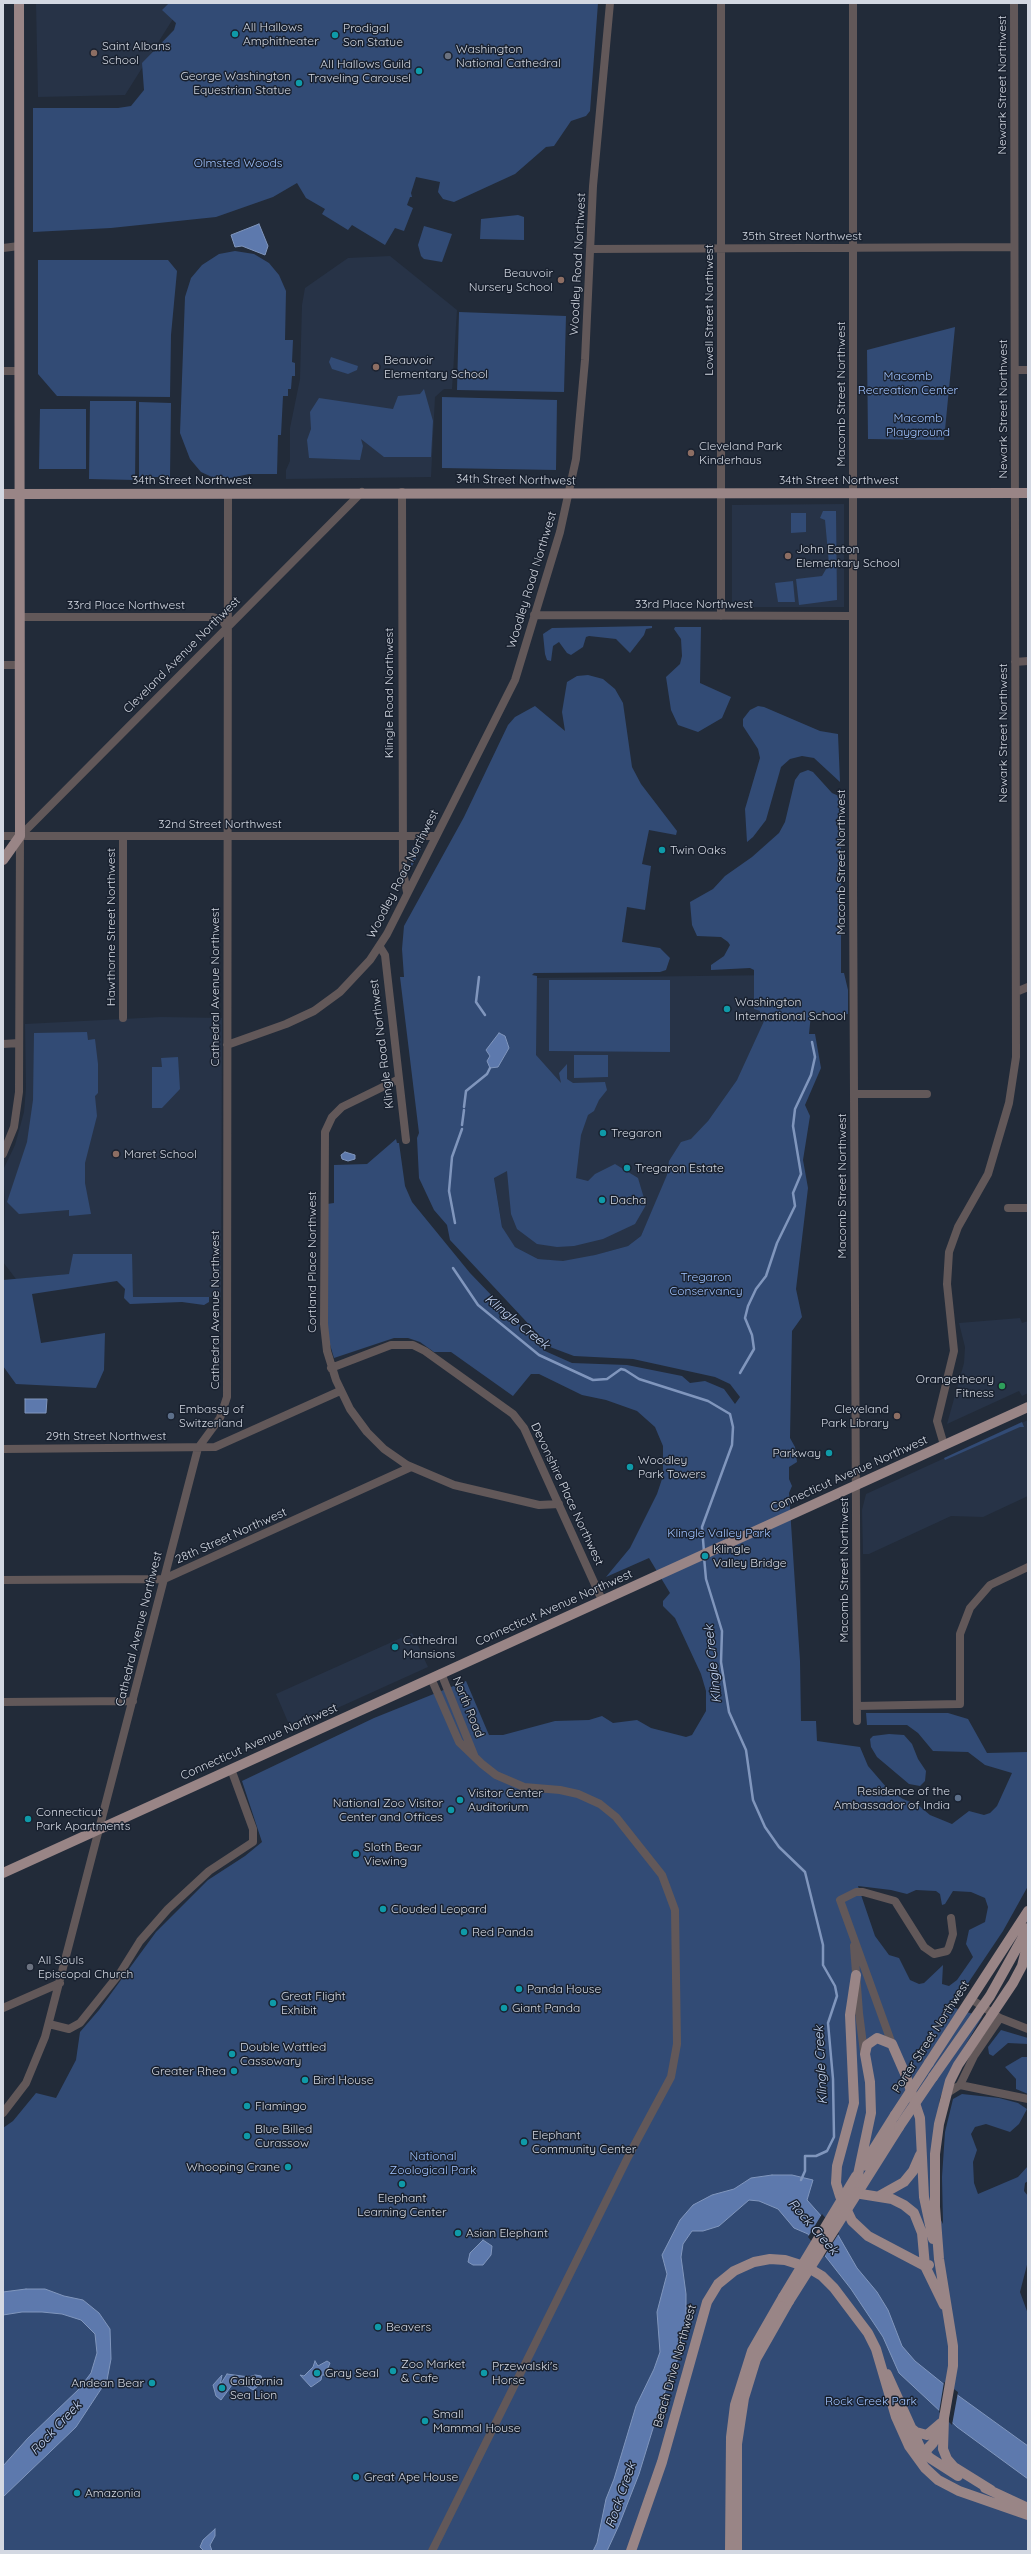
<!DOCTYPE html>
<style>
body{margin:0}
#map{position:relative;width:1031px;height:2554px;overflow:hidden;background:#222b39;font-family:Quicksand,sans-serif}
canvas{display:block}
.frame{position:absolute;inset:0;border:4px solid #d3d8e2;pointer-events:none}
</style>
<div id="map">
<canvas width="1031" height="2554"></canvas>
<div class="frame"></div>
</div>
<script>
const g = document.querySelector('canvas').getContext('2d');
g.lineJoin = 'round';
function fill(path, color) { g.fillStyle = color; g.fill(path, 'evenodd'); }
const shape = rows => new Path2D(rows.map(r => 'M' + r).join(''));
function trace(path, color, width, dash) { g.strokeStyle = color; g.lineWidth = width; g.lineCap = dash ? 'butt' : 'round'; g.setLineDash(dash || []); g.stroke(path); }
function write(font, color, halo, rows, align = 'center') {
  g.font = font + ' Quicksand,sans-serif'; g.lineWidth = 3; g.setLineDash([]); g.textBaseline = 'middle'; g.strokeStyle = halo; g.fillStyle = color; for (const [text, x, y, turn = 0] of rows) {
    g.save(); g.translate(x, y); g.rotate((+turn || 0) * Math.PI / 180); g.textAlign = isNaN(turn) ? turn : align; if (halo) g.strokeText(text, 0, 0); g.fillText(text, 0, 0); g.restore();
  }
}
const built = shape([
 [36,3,183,3,125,95,38,97],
 [390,256,457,310,452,389,444,389,435,397,431,477,286,479,286,470,290,461,290,428,300,379,302,305,305,288,348,258],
 [844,504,844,607,732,607,732,505],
 [777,975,777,1024,666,1180,641,1236,628,1246,570,1262,538,1259,515,1247,503,1232,489,1147,536,978],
 [161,1017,222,1018,221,1297,133,1297,131,1254,70,1274,16,1279,3,1262,5,1201,3,1170,15,1145,24,1112,26,1088,25,1024],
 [1020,1318,1022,1323,1028,1321,1028,1393,1022,1396,1019,1391,947,1424,964,1363,965,1347,959,1323],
 [1028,1420,1028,1496,983,1517,951,1516,869,1554,863,1554,862,1510,866,1494],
 [412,1633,428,1667,291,1729,276,1694]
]);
const green = shape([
 [169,3,598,3,590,111,586,116,571,121,554,146,546,147,515,174,454,202,443,199,438,192,440,182,416,177,411,193,412,197,410,197,407,205,413,208,404,231,395,228,385,245,352,225,348,230,322,214,325,209,306,198,297,183,273,197,216,217,111,228,33,232,33,108,118,108,131,106,144,90,142,63,174,30,176,23,162,10],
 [518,215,524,217,524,240,480,239,481,219],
 [424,226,452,234,442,262,424,259,421,256,418,245],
 [235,251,254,254,269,263,279,275,286,291,285,340,293,340,292,362,295,363,295,376,292,376,291,389,288,389,288,396,283,396,281,435,278,435,277,474,249,474,230,478,212,477,201,472,190,459,180,433,185,297,191,278,202,265,219,254],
 [38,260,168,260,177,271,171,335,170,397,57,396,38,374],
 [459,312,566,316,564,392,457,390],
 [955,327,944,440,868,439,867,350],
 [331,357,358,366,357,370,348,374,332,369,329,362],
 [424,389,433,421,431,457,384,457,361,439,363,446,360,460,309,458,307,440,311,429,310,412,319,398,393,409,398,396,420,394],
 [442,397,557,400,556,470,442,468],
 [90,401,136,401,135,480,89,479],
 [139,402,171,403,170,477,139,477],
 [40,409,86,409,86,469,39,469],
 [823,511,836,511,837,600,799,605,796,579,822,576,829,564,825,520,820,518],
 [791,513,806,513,806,532,791,533],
 [793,581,795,602,778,602,775,583],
 [649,626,652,626,652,628,646,629,644,635,630,653,616,639,589,636,586,637,583,647,571,655,567,653,559,642,553,646,551,661,547,660,545,654,543,634,552,628],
 [675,627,701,627,700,683,731,697,722,718,698,732,678,725,671,710,666,677,680,664,682,656,681,639,674,629],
 [588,675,603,679,615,689,623,703,632,767,641,784,677,831,676,835,649,830,642,864,651,866,645,910,627,907,622,942,660,948,670,958,666,970,660,972,534,973,532,975,537,976,536,1055,561,1083,559,1073,567,1064,567,1079,573,1083,605,1082,607,1090,599,1100,594,1111,588,1115,581,1135,576,1178,588,1181,595,1174,615,1164,638,1178,646,1205,635,1224,603,1239,574,1246,557,1247,537,1244,517,1229,511,1214,507,1171,494,1178,502,1227,515,1247,538,1259,563,1261,595,1255,628,1246,641,1236,667,1175,669,1161,681,1142,691,1139,708,1121,737,1080,765,1019,759,1016,760,1011,754,1009,754,970,750,968,711,970,711,965,724,956,730,945,728,942,721,937,697,936,692,925,690,902,713,889,725,876,752,857,779,833,785,822,795,780,800,773,808,770,813,772,832,793,841,797,841,973,844,973,848,990,848,1014,811,1014,809,1034,815,1034,821,1068,805,1105,810,1116,803,1160,808,1188,796,1289,802,1317,792,1331,790,1438,795,1447,797,1462,789,1467,789,1479,792,1486,789,1493,800,1661,801,1721,816,1721,817,1741,860,1747,868,1766,887,1788,903,1799,918,1805,930,1815,952,1824,969,1811,984,1815,990,1813,997,1806,1012,1773,985,1765,968,1752,933,1751,918,1733,907,1725,867,1725,866,1713,948,1713,968,1719,987,1753,1028,1752,1028,1886,1003,1931,952,2007,982,2017,950,2071,940,2098,931,2157,930,2200,943,2224,942,2177,945,2132,953,2099,962,2094,999,2098,1018,2103,1027,2109,1019,2124,1010,2132,986,2124,975,2127,971,2134,977,2150,973,2162,974,2183,978,2194,1018,2177,1028,2166,1028,2181,1025,2183,1024,2191,1028,2196,1028,2261,1020,2292,1028,2314,1028,2551,3,2551,3,2128,13,2121,36,2093,56,2098,76,2060,80,2032,99,2010,156,1932,208,1880,245,1856,262,1842,242,1781,374,1718,466,1681,489,1735,503,1735,555,1721,589,1720,602,1716,613,1723,637,1720,651,1728,686,1737,692,1735,706,1711,706,1691,701,1674,675,1618,663,1606,663,1601,670,1593,649,1558,606,1577,630,1548,657,1494,663,1476,663,1446,655,1427,637,1411,606,1400,582,1395,539,1374,531,1374,513,1396,451,1352,434,1352,420,1342,408,1338,394,1338,334,1358,328,1338,327,1204,334,1203,334,1165,367,1164,396,1139,397,1143,399,1143,405,1186,412,1202,470,1273,545,1351,572,1363,627,1365,682,1376,690,1383,705,1381,724,1389,735,1404,740,1397,730,1384,715,1377,633,1359,574,1356,550,1347,450,1240,447,1225,434,1210,419,1178,417,1138,419,1133,400,977,404,977,402,949,404,926,464,817,508,725,515,717,535,706,565,731,562,712,567,682,577,676],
 [858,1886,891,1890,907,1894,916,1890,936,1891,940,1894,942,1905,945,1904,953,1891,971,1892,985,1898,988,1907,985,1922,969,1930,966,1944,973,1957,957,1980,949,1986,942,1984,943,1965,924,1983,919,1984,910,1980,899,1958,889,1955,875,1936],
 [758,706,764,707,820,731,838,734,840,782,814,758,802,756,790,759,781,767,766,820,753,837,747,842,745,809,760,758,758,749,743,726,743,719,750,710],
 [413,846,421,849,411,868,411,849],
 [549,980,670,980,670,1052,549,1051],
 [87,1032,88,1040,95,1039,98,1064,98,1093,95,1096,97,1116,85,1163,85,1183,91,1214,69,1216,69,1210,19,1214,7,1202,27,1142,33,1100,34,1033],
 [574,1055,608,1055,608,1077,574,1078],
 [178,1057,180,1089,162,1108,152,1108,152,1067,162,1067,161,1058],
 [73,1254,132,1254,133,1297,209,1297,209,1302,204,1305,182,1302,130,1304,124,1298,125,1289,117,1281,32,1294,41,1343,105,1333,104,1370,96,1388,16,1384,3,1366,3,1280,69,1274],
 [1022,1422,1024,1427,1020,1427,945,1460,944,1458],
 [889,1734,904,1735,912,1744,918,1759,926,1771,925,1781,920,1786,909,1784,877,1757,871,1747,870,1739,873,1736],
 [1001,2030,1028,2038,1028,2044,1008,2043,993,2056,989,2054,988,2047],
 [1022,2057,1028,2057,1028,2094,1016,2089,1016,2079,1005,2067]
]);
const water = shape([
 [259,224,268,246,265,255,242,246,235,247,231,235,259,224],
 [499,1033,505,1036,509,1048,498,1067,490,1068,487,1061,490,1056,486,1050,499,1033],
 [345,1152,355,1155,355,1159,348,1161,342,1159,341,1155,345,1152],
 [25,1399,47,1399,46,1413,25,1413,25,1399],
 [772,2175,792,2175,813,2180,807,2200,838,2235,857,2268,877,2292,888,2310,902,2346,915,2361,956,2394,1028,2446,1028,2479,957,2427,899,2373,883,2337,851,2289,808,2234,794,2228,778,2209,759,2201,749,2200,719,2226,703,2231,692,2231,683,2244,681,2257,686,2294,686,2316,677,2361,662,2399,639,2474,619,2525,607,2551,593,2551,597,2543,606,2499,614,2479,636,2406,654,2369,660,2352,657,2312,667,2274,662,2255,680,2220,693,2205,712,2195,734,2189,751,2178,772,2175],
 [483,2240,492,2246,491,2255,483,2265,473,2265,468,2262,470,2253,483,2240],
 [26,2289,45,2289,64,2296,83,2300,99,2313,110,2329,111,2359,107,2380,76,2427,3,2497,3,2466,28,2438,79,2389,91,2373,97,2353,95,2334,81,2320,62,2314,42,2312,22,2312,3,2315,3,2292,26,2289],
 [315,2361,318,2366,327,2361,330,2363,325,2375,322,2375,321,2380,311,2387,300,2375,304,2376,313,2367,315,2361],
 [227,2374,249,2377,255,2375,261,2376,263,2382,253,2390,247,2386,232,2385,221,2400,216,2396,213,2385,222,2375,220,2385,227,2374],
 [215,2529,215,2536,210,2545,212,2551,204,2551,200,2547,203,2540,215,2529]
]);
const pier = shape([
 [822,2214,839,2233,824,2257,808,2237],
 [944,2382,958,2392,952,2425,939,2412]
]);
const stream = shape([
 [479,977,476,1002,485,1015],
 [464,1107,466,1091,487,1074,490,1068],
 [462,1125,464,1110],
 [455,1223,449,1191,452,1157,462,1129],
 [453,1268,478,1305,539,1355,593,1380,607,1379,621,1369,625,1370,639,1379,708,1401,730,1414,733,1427,732,1445,702,1527,704,1552],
 [740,1373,754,1349,752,1335,745,1318,748,1306,756,1289,766,1276,777,1243,795,1206,793,1193,801,1174,793,1126,795,1109,811,1075,815,1057,812,1042],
 [704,1557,706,1579,722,1631,721,1662,729,1712,746,1750,753,1800,765,1827,779,1847,805,1872,823,1945,823,1965,835,1986,837,1996,828,2023,833,2079,834,2137,827,2151,816,2156,805,2156,805,2171,801,2180]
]);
const minor = shape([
 [853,3,853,886,857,1721],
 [3,248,19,246],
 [590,249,1014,247],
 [1015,370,1028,370],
 [3,371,20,371],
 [402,492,403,872,407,892],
 [534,615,853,616],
 [721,616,721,3],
 [20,617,213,617,222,620,227,628],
 [1015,662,1028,661],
 [3,665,19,665],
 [3,836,436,836],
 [20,836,362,492],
 [380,947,385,955,406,1140],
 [1016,992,1028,987],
 [123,1018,123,837],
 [3,1044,19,1043],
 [227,1045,286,1024,314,1011,340,992,370,960,387,934,515,680,560,532,576,459,585,360,593,186,610,3],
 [399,1079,342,1107,332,1117,325,1132,324,1324,327,1351,336,1380,350,1409,367,1432,384,1449,407,1465,454,1485,539,1505,559,1504],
 [854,1094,927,1094],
 [3,1154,14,1127,19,1092,20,836],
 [1008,1208,1028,1208],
 [331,1368,391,1345,413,1345,425,1351,513,1414,524,1428,602,1600],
 [944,1445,937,1421,954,1351,947,1284,949,1252,958,1227,988,1174,1009,1103,1016,1057,1014,3],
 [3,1449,215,1447,340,1391],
 [3,1580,164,1579,411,1467],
 [441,1673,474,1755],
 [431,1678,459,1742,482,1764,496,1775,524,1787,560,1790,578,1794,600,1804,616,1817,662,1875,675,1910,677,2044,671,2077,628,2157,432,2551],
 [3,1702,133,1701],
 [857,1706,960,1704,960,1634,970,1608,990,1585,1028,1567],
 [854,1946,859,2013,864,2052],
 [971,1999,1000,2018,1028,2029],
 [3,2008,60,1983],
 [49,2024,69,2029,80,2023,120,1973,140,1941,168,1909,209,1871,253,1842,253,1829,231,1769],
 [892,2044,840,1900,856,1892,863,1892,895,1901,924,1947,934,1954,947,1951,949,1947,953,1934,951,1918],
 [960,2085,1028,2099],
 [946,2094,960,2085,974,2056,1000,2018],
 [3,2113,26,2083,45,2037,198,1448,220,1418,227,1397,228,493]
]);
const major = shape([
 [19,3,20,836],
 [3,494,1028,493],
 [3,860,20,836],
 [3,1873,1028,1407],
 [856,1975,850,2015,854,2103,837,2166,836,2183,840,2196,852,2221,868,2236,925,2266,929,2265],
 [929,2063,1028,1911],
 [933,2077,990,1996,1028,1928],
 [863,2166,895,2115],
 [858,2192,899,2127],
 [879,2196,904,2182,913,2171,920,2155],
 [933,2239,924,2197,920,2118,906,2076,892,2044,877,2038,867,2045,865,2054,870,2082,871,2113,856,2184,861,2194,892,2199,904,2205,914,2213,922,2233,925,2266,944,2305],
 [887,2374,920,2447,930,2458,958,2476],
 [910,2427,916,2432,927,2435,941,2423],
 [920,2457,933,2443,942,2426],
 [985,2488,1028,2508],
 [991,2490,954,2467,947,2459,943,2449,944,2418,953,2366,953,2346,939,2259,935,2207,935,2154,939,2124,950,2081,958,2065,1013,1983,1022,1966,1028,1942],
 [631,2551,662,2462,707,2302,718,2284,734,2271,754,2262,770,2259,785,2260,807,2267,822,2276,834,2288,868,2333,876,2349,896,2417,909,2446,925,2468,938,2480,959,2491,1028,2515],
 [730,2551,731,2437,735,2405,752,2351,783,2297],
 [737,2551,737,2444,744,2398,756,2359,789,2301]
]);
const majorBridge = shape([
 [895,2115,929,2063],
 [899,2127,933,2077],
 [783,2297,856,2176],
 [789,2301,858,2192]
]);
const markers = [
 [235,34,4,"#0f9aa8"],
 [335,35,4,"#0f9aa8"],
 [94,53,4,"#8d6e63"],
 [448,56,4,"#6b7280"],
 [419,71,4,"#0f9aa8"],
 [299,83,4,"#0f9aa8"],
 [561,280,4,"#8d6e63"],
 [376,367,4,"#8d6e63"],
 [691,453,4,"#8d6e63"],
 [788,556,4,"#8d6e63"],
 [662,850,4,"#0f9aa8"],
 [727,1009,4,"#0f9aa8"],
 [603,1133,4,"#0f9aa8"],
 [116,1154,4,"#8d6e63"],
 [627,1168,4,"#0f9aa8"],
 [602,1200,4,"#0f9aa8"],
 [1002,1386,4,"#2e9e5b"],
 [171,1416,4,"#5c6f8a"],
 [897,1416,4,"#8d6e63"],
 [829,1453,4,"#0f9aa8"],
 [630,1467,4,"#0f9aa8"],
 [705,1556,4,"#0f9aa8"],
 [395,1647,4,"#0f9aa8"],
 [958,1798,4,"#5c6f8a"],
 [460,1800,4,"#0f9aa8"],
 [451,1810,4,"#0f9aa8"],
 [28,1819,4,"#0f9aa8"],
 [356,1854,4,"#0f9aa8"],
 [383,1909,4,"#0f9aa8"],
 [464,1932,4,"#0f9aa8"],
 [30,1967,4,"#6b7280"],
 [519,1989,4,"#0f9aa8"],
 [273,2003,4,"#0f9aa8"],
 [504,2008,4,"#0f9aa8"],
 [232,2054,4,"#0f9aa8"],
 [234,2071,4,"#0f9aa8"],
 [305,2080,4,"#0f9aa8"],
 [247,2106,4,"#0f9aa8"],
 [247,2136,4,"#0f9aa8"],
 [524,2142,4,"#0f9aa8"],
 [288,2167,4,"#0f9aa8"],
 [402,2184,4,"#0f9aa8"],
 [458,2233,4,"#0f9aa8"],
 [378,2327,4,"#0f9aa8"],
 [393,2371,4,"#0f9aa8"],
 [317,2373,4,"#0f9aa8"],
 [484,2373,4,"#0f9aa8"],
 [152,2383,4,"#0f9aa8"],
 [222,2388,4,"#0f9aa8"],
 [425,2421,4,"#0f9aa8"],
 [356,2477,4,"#0f9aa8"],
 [77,2493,4,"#0f9aa8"]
];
const poiNames = [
 ["All Hallows",243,27],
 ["Amphitheater",243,41],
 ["Prodigal",343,28],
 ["Son Statue",343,42],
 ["Saint Albans",102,46],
 ["School",102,60],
 ["Washington",456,49],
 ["National Cathedral",456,63],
 ["All Hallows Guild",411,64,"right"],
 ["Traveling Carousel",411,78,"right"],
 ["George Washington",291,76,"right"],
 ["Equestrian Statue",291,90,"right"],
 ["Beauvoir",553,273,"right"],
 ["Nursery School",553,287,"right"],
 ["Beauvoir",384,360],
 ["Elementary School",384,374],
 ["Cleveland Park",699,446],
 ["Kinderhaus",699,460],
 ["John Eaton",796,549],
 ["Elementary School",796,563],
 ["Twin Oaks",670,850],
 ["Washington",735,1002],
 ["International School",735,1016],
 ["Tregaron",611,1133],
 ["Maret School",124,1154],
 ["Tregaron Estate",635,1168],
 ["Dacha",610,1200],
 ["Orangetheory",994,1379,"right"],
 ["Fitness",994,1393,"right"],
 ["Embassy of",179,1409],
 ["Switzerland",179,1423],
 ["Cleveland",889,1409,"right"],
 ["Park Library",889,1423,"right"],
 ["Parkway",821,1453,"right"],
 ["Woodley",638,1460],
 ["Park Towers",638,1474],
 ["Klingle",713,1549],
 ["Valley Bridge",713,1563],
 ["Cathedral",403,1640],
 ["Mansions",403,1654],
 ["Residence of the",950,1791,"right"],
 ["Ambassador of India",950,1805,"right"],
 ["Visitor Center",468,1793],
 ["Auditorium",468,1807],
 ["National Zoo Visitor",443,1803,"right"],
 ["Center and Offices",443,1817,"right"],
 ["Connecticut",36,1812],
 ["Park Apartments",36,1826],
 ["Sloth Bear",364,1847],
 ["Viewing",364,1861],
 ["Clouded Leopard",391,1909],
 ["Red Panda",472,1932],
 ["All Souls",38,1960],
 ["Episcopal Church",38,1974],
 ["Panda House",527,1989],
 ["Great Flight",281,1996],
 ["Exhibit",281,2010],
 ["Giant Panda",512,2008],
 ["Double Wattled",240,2047],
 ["Cassowary",240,2061],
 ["Greater Rhea",226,2071,"right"],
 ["Bird House",313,2080],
 ["Flamingo",255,2106],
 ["Blue Billed",255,2129],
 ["Curassow",255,2143],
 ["Elephant",532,2135],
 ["Community Center",532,2149],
 ["Whooping Crane",280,2167,"right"],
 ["Elephant",402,2198,"center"],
 ["Learning Center",402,2212,"center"],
 ["Asian Elephant",466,2233],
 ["Beavers",386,2327],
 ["Zoo Market",401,2364],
 ["& Cafe",401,2378],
 ["Przewalski's",492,2366],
 ["Horse",492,2380],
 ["Gray Seal",325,2373],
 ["California",230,2381],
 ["Sea Lion",230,2395],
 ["Andean Bear",144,2383,"right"],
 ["Small",433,2414],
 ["Mammal House",433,2428],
 ["Great Ape House",364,2477],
 ["Amazonia",85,2493]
];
const streetNames = [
 ["Newark Street Northwest",1002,85,-90],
 ["35th Street Northwest",802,236],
 ["Woodley Road Northwest",578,264,-87],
 ["Lowell Street Northwest",709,310,-90],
 ["Macomb Street Northwest",841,394,-90],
 ["Newark Street Northwest",1003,409,-90],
 ["34th Street Northwest",192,480],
 ["34th Street Northwest",516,480,1],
 ["34th Street Northwest",839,480],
 ["Woodley Road Northwest",532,580,-73],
 ["33rd Place Northwest",694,604],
 ["33rd Place Northwest",126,605],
 ["Cleveland Avenue Northwest",182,655,-45],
 ["Klingle Road Northwest",389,693,-90],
 ["Newark Street Northwest",1003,733,-90],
 ["32nd Street Northwest",220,824],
 ["Macomb Street Northwest",841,862,-90],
 ["Woodley Road Northwest",403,874,-63],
 ["Hawthorne Street Northwest",111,927,-90],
 ["Cathedral Avenue Northwest",215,987,-90],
 ["Klingle Road Northwest",382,1044,-97],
 ["Macomb Street Northwest",842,1186,-90],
 ["Cortland Place Northwest",312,1262,-90],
 ["Cathedral Avenue Northwest",215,1310,-90],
 ["29th Street Northwest",106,1436],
 ["Connecticut Avenue Northwest",849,1474,-24],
 ["Devonshire Place Northwest",567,1494,65],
 ["28th Street Northwest",231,1536,-24],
 ["Macomb Street Northwest",844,1570,-90],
 ["Connecticut Avenue Northwest",554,1608,-24],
 ["Cathedral Avenue Northwest",139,1629,-76],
 ["North Road",468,1707,68],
 ["Connecticut Avenue Northwest",259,1742,-24],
 ["Porter Street Northwest",931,2037,-57],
 ["Beach Drive Northwest",675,2366,-74]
];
const parkNames = [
 ["Olmsted Woods",238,163],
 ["Macomb",908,376],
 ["Recreation Center",908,390],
 ["Macomb",918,418],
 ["Playground",918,432],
 ["Tregaron",706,1277],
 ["Conservancy",706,1291],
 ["Klingle Valley Park",719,1533],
 ["National",433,2156],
 ["Zoological Park",433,2170],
 ["Rock Creek Park",871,2401]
];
const waterNames = [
 ["Klingle Creek",517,1322,39],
 ["Klingle Creek",713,1664,-96],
 ["Klingle Creek",821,2065,-93],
 ["Rock Creek",813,2227,49],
 ["Rock Creek",56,2428,-47],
 ["Rock Creek",621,2495,-71]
];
fill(built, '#273347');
fill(green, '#324b75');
fill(water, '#5d79ad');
trace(water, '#8096bd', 1);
fill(pier, '#222b39');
trace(stream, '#8096bd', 2.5);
trace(minor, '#625859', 8);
trace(major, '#998586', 10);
trace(majorBridge, '#998586', 10);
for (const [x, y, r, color] of markers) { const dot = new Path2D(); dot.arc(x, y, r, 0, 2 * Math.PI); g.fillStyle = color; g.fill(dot); trace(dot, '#19212f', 1.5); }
write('12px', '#d3d8e2', '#19212f', poiNames, 'left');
write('12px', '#d3d8e2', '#19212f', streetNames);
write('12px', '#a0c3ff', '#19212f', parkNames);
write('italic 13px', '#c3d4f3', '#19212f', waterNames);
</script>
